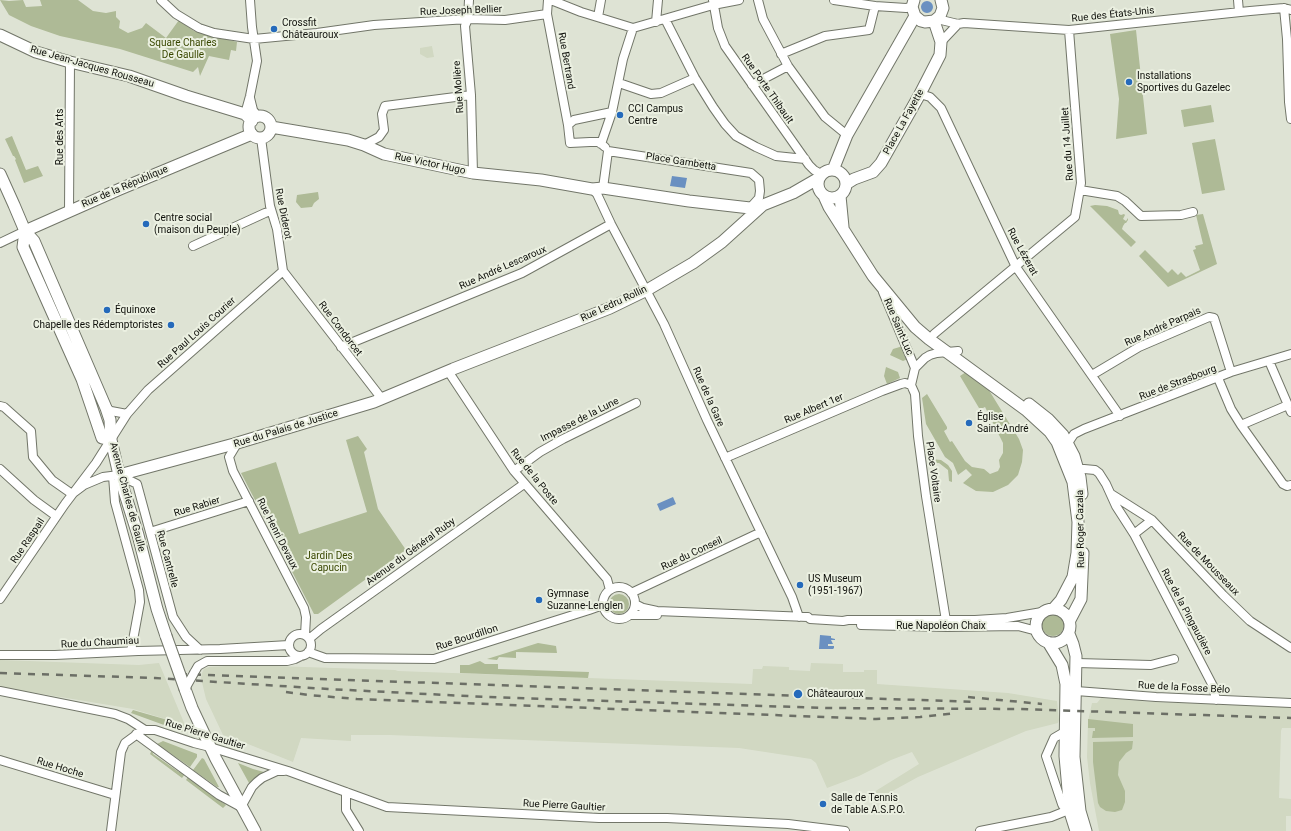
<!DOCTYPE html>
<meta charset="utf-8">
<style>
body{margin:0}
canvas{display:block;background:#dee3d4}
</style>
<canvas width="1291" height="831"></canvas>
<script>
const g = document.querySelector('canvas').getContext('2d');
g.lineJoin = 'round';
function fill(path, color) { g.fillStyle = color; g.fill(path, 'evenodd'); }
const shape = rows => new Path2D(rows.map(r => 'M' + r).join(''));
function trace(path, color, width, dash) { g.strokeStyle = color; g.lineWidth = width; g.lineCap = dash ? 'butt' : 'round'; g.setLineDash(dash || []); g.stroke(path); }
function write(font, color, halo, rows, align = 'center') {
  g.font = font + ' Roboto,sans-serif'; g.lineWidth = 4; g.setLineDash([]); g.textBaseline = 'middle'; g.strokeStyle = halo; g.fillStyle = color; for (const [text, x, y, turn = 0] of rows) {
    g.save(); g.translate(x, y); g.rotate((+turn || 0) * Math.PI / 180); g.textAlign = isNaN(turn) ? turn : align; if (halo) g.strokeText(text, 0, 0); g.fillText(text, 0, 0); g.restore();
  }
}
const built = shape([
 [432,46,434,57,427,58,420,54,420,48],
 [0,660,139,665,159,663,185,725,133,709,0,687],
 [811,663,843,664,843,672,864,672,864,670,877,670,877,684,1008,693,1057,701,1059,720,1058,723,1026,731,918,777,878,799,874,792,919,764,912,752,891,760,859,776,827,788,816,763,811,759,739,748,389,735,351,735,351,741,301,738,293,762,243,742,223,735,206,699,201,678,202,673,204,669,209,667,244,665,395,670,398,671,752,684,753,669,762,669,763,666,789,667,789,670,810,671],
 [1101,698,1153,702,1291,706,1291,728,1282,728,1281,731,1279,798,1291,799,1291,816,1286,816,1286,831,1099,831,1090,783,1087,757,1088,721,1092,703,1097,703]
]);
const green = shape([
 [0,0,9,1,23,0,26,7,42,6,40,0,78,0,93,11,106,13,116,11,116,17,120,21,119,28,128,33,142,28,146,23,166,38,179,20,194,31,237,42,236,51,231,50,229,60,209,56,200,76,198,67,193,72,120,49,60,36,31,26,9,15],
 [1136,30,1147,134,1116,139,1119,99,1110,34],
 [1211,105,1214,122,1184,127,1181,110],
 [12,136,26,170,38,166,43,176,24,183,15,160,16,159,14,156,13,156,5,139],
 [1215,139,1225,190,1202,194,1192,143],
 [318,192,319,199,314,203,312,207,301,208,296,202,297,195],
 [1095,205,1107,206,1118,210,1119,214,1121,215,1124,214,1125,215,1123,219,1126,221,1128,218,1128,220,1126,223,1125,223,1123,226,1122,229,1136,242,1131,247,1090,206],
 [1203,214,1217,264,1168,287,1139,256,1145,250,1168,273,1172,269,1178,275,1181,272,1186,277,1200,270,1193,250,1196,249,1195,246,1203,244,1196,215],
 [903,346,908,359,903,361,890,355,893,349],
 [886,367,898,372,900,378,887,384,884,376],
 [966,372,987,387,1019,439,1023,450,1022,462,1018,475,1008,485,993,492,976,491,963,483,972,475,966,469,958,475,953,463,945,457,926,424,922,398,927,394,947,427,947,429,944,431,950,442,952,441,965,461,972,467,984,469,990,474,998,471,1000,467,999,460,1003,453,1003,443,985,407,981,409,979,408,960,376],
 [358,436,367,449,364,452,378,509,406,550,318,614,314,614,241,473,276,462,299,534,367,512,346,440],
 [931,459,941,460,948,465,952,471,952,482,949,481,948,470,939,463,931,463],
 '609 604a10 10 0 1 1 20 0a10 10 0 1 1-20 0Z',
 '1042 625a11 11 0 1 1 22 0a11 11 0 1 1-22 0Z',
 [538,643,556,646,557,653,516,652,516,658,499,657,497,660,487,659],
 [480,661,485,664,498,664,498,669,589,672,588,678,460,673,460,665,469,665],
 [133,710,185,725,188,730,186,733,131,713],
 [1088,719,1133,724,1133,737,1092,738,1093,731,1095,731,1095,728,1088,728],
 [163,741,197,754,197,757,190,767,157,744],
 [1133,741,1132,749,1126,753,1119,762,1118,775,1125,791,1125,802,1122,810,1115,812,1106,811,1100,807,1098,803,1093,762,1093,742],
 [152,750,153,754,179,772,181,772,185,774,182,778,150,754],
 [202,758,204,759,219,787,217,787,193,770],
 [238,763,253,769,264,772,255,778,251,783,249,783],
 [188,777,226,805,223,808,186,780]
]);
const water = shape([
 '921 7a6 6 0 1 1 12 0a6 6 0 1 1-12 0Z',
 [672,176,687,178,685,188,670,186],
 [673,497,676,504,660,511,657,504],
 [820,635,831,636,831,638,835,639,835,640,831,640,833,644,828,644,828,646,834,646,834,648,833,649,819,649]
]);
const street = shape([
 [161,0,176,14,199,28,214,33,254,39,317,33,374,25,468,19,505,20,547,14],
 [469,0,468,19,465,26,471,95,473,173],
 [548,0,547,14,568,125],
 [551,0,581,12,633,28,713,5,739,0],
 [713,0,718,28,725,46,809,165,814,170,821,174],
 [758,0,763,19,788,66,825,117,847,135],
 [834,0,875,6,906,8,912,7],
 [1238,0,1239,12],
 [1284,8,1287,39,1289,102,1291,119],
 [598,17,601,0],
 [665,19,695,78,713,107,725,124,736,136,756,147,776,156,805,159],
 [937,19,958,24,964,23,1069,30,1250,11,1284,8,1291,10],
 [656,22,658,0],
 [941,42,958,24],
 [781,54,825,36,869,30,875,6],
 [619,83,651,94,661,93,695,78],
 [752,85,788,66],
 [920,94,930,97,941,108,1016,267,1120,416],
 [250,98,253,110,258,117],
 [245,114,250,96,257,61,252,27,250,0],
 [261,138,270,206,277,229,283,271,382,399],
 [601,144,612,112,623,59,633,28],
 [364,145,379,137,384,130,382,114,385,106,471,95],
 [605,147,599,142,590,142,570,143,568,125,574,120,612,112],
 [608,151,751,173,759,180,760,191,759,198,750,208],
 [603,188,608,151],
 [592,189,597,194,611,224,664,324,707,420,792,597,799,617],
 [1080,190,1117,196,1125,201,1141,216,1181,215,1193,212],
 [69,211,70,62],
 [0,243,25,231],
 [193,246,265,213,271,211],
 [883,292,915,368],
 [934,334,1075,217,1081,183,1069,30],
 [341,347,522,273,611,224],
 [1269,361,1291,412],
 [448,371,514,471,607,579,610,590],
 [1092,375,1139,347,1209,317,1214,318,1231,372],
 [1218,378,1231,409,1241,425,1283,484,1287,486,1291,485],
 [0,406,4,407,31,431,33,457,52,480,72,494,84,485,103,477,119,475,137,484,173,617,186,637,200,650],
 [106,408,111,411,127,414],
 [1241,425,1288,405],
 [1068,443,1074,434,1084,429,1231,372,1291,354],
 [234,444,235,447,229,457,233,471,304,608,306,617,305,635],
 [725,458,882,391,901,384,905,383,911,385],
 [0,469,34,500,56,516],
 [514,471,540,452,563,439,636,403],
 [1074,471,1078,469,1084,469,1095,470,1099,473,1106,484,1116,506,1134,534,1213,686,1216,700],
 [113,476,115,502,139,590,140,602,131,651],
 [1111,494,1152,520,1223,595,1250,621,1291,648],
 [150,532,249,501],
 [1134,534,1152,520],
 '603 603a16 16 0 1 1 32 0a16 16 0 1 1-32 0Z',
 [631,593,761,532],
 [0,599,65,504,96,463,127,414,148,390,283,271],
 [635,604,643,608,657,611,808,617,810,619,843,621,848,620,975,620,1007,618,1042,612],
 [630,615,657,615],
 [861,625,947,627,1018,626,1037,631],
 [947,627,926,496,918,436,915,394,911,385,915,368,925,358,930,355,937,353,958,351],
 '289 645a11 11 0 1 1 22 0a11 11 0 1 1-22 0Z',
 [309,639,321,629,524,484],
 [308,652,325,658,434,659,589,610,603,605],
 [0,655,55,655,138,651,220,649,289,645],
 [1077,663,1151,665,1174,659],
 [194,673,198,666,207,661,287,661,295,659,301,656],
 [0,691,115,714,128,719,145,730,155,730,194,743,210,747,288,771,387,807,599,818,667,818,788,824,845,831],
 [1076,691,1156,697,1291,703],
 [136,734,219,795,241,807,252,787,257,782,262,778,277,771,284,771],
 [0,760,115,795],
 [346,792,346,810,359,831],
 [111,831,121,752,125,743,140,732],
 [980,831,1051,817,1066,811,1070,808,1063,806,1062,804,1046,756,1054,738,1066,731]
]);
const secondary = shape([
 [914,0,912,7,915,16,921,21,925,22,934,21,940,16,943,8,941,0],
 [0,35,36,52,70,62,129,76,186,96,245,114,252,121],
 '249 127a11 11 0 1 1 22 0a11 11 0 1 1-22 0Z',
 [271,127,348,140,364,145,384,154,473,173,541,180,592,189,603,188,689,201,750,208,763,205,793,193,819,178],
 '818 184a14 14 0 1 1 28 0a14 14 0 1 1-28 0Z',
 [833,170,847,135,915,16],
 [0,174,14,205,25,231,34,241,106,408,110,420,111,440,119,475,138,535,157,609,166,636],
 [846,184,854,179,873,172,881,163,920,94,940,55,941,42,934,21],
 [824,196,829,207,873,276,915,327,929,339,1026,410,1050,432,1057,442,1073,482,1078,522,1077,553,1073,577,1061,600,1054,608],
 [840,196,843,227],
 [25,231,120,189,252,134],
 [25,231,23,247,82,379,102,438,111,440],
 [1029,404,1048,419,1063,435,1074,456,1080,477,1082,494],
 [119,475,234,444,374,402,453,369,610,308,647,290,693,263,722,242,763,205],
 '1036 626a17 17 0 1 1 34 0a17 17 0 1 1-34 0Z',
 [1070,620,1081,599,1083,553],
 [1069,634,1073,644,1076,656,1074,757,1080,811,1086,831],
 [1048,642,1062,665,1066,684,1065,756,1070,812,1076,831],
 [185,689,192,708,216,759,255,831]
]);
const rail = shape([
 [0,673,155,678,328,689,486,697,826,708,1019,709,1291,718],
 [180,674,975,702],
 [286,692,309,695,357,699,876,719,920,717,957,713],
 [968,697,1042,704]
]);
const streetBridge = shape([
 [185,689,194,673]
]);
const secondaryBridge = shape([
 [166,636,185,689]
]);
const markers = [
 [274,29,4,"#256abb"],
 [1129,82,4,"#256abb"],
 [620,115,4,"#256abb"],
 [146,224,4,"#256abb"],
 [107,310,4,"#256abb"],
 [171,325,4,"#256abb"],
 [969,423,4,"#256abb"],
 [800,585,4,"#256abb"],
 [539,600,4,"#256abb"],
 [798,694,5,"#256abb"],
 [823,804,4,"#256abb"]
];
const streetNames = [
 ["Rue Joseph Bellier",461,11,-2],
 ["Rue des États-Unis",1113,15,-6],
 ["Rue Bertrand",566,61,80],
 ["Rue Jean-Jacques Rousseau",92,67,16],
 ["Rue Molière",459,87,-94],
 ["Rue Porte Thibault",767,89,55],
 ["Place La Fayette",904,122,-61],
 ["Rue des Arts",60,137,-90],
 ["Rue du 14 Juillet",1068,144,-94],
 ["Place Gambetta",681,162,9],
 ["Rue Victor Hugo",430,164,12],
 ["Rue de la République",125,187,-23],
 ["Rue Diderot",283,214,79],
 ["Rue Lézerat",1022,252,61],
 ["Rue André Lescaroux",503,268,-24],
 ["Rue Ledru Rollin",614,304,-25],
 ["Rue Saint-Luc",898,327,67],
 ["Rue André Parpais",1163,327,-24],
 ["Rue Condorcet",340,329,53],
 ["Rue Paul Louis Courier",197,333,-42],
 ["Rue de Strasbourg",1178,383,-21],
 ["Rue de la Gare",708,397,66],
 ["Rue Albert 1er",814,409,-23],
 ["Impasse de la Lune",580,420,-27],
 ["Rue du Palais de Justice",286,429,-17],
 ["Place Voltaire",933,472,82],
 ["Rue de la Poste",534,477,51],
 ["Avenue Charles de Gaulle",127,497,75],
 ["Rue Rabier",197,507,-17],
 ["Rue Roger Cazala",1081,529,-91],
 ["Rue Henri Devaux",277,534,63],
 ["Rue Raspail",28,541,-56],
 ["Avenue du Général Ruby",411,552,-36],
 ["Rue du Conseil",692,554,-25],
 ["Rue Cantrelle",167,559,75],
 ["Rue de Mousseaux",1208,564,46],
 ["Rue de la Pingaudière",1186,612,62],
 ["Rue Napoléon Chaix",941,626],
 ["Rue Bourdillon",467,638,-18],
 ["Rue du Chaumiau",100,643,-3],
 ["Rue de la Fosse Bélo",1184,688,3],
 ["Rue Pierre Gaultier",205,735,17],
 ["Rue Hoche",60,768,17],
 ["Rue Pierre Gaultier",564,806,3]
];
const poiNames = [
 ["Crossfit",282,23],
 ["Châteauroux",282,35],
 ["Installations",1137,76],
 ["Sportives du Gazelec",1137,88],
 ["CCI Campus",628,109],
 ["Centre",628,121],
 ["Centre social",154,218],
 ["(maison du Peuple)",154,230],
 ["Équinoxe",115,310],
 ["Chapelle des Rédemptoristes",163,325,"right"],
 ["Église",977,417],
 ["Saint-André",977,429],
 ["US Museum",808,579],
 ["(1951-1967)",808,591],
 ["Gymnase",547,594],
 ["Suzanne-Lenglen",547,606],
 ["Châteauroux",807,694],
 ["Salle de Tennis",831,798],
 ["de Table A.S.P.O.",831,810]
];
const parkNames = [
 ["Square Charles",183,43],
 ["De Gaulle",183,55],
 ["Jardin Des",329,556],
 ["Capucin",329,568]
];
fill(built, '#d1d8c2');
fill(green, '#aeba96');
fill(water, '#6a90c1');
trace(street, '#727669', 10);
trace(secondary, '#727669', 13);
trace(street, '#fff', 8);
trace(secondary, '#fff', 11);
trace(rail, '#6c6f66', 2.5, [7, 7]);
trace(streetBridge, '#727669', 10, []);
trace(secondaryBridge, '#727669', 13, []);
trace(streetBridge, '#fff', 8);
trace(secondaryBridge, '#fff', 11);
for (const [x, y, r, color] of markers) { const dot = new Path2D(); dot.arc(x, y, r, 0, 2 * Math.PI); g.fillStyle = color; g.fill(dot); trace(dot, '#ebf0e1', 1.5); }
write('10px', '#0f100b', '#ebf0e1', streetNames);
write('10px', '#0f100b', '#ebf0e1', poiNames, 'left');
write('10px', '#394700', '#ebf0e1', parkNames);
</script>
